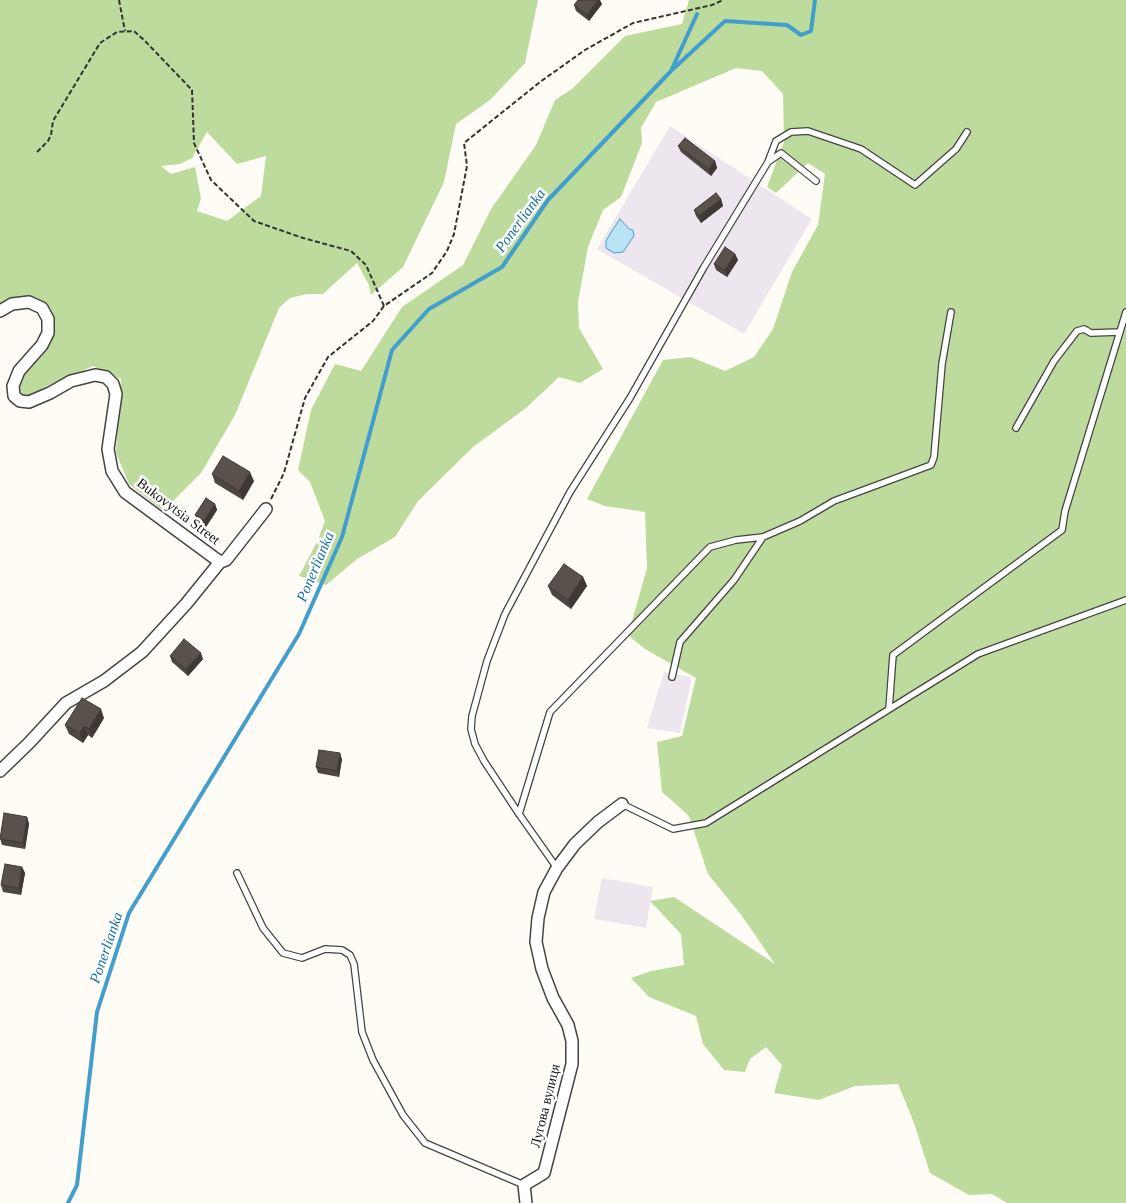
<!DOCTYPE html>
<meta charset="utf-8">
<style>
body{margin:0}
canvas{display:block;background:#fffcf5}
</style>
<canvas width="1126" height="1203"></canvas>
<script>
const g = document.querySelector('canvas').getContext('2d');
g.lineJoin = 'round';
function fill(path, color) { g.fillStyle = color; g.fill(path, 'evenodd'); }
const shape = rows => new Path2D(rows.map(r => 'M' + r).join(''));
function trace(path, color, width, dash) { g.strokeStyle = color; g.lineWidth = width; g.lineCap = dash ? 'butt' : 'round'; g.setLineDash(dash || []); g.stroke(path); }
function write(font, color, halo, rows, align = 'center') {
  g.font = font + ' "Times New Roman",serif'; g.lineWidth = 5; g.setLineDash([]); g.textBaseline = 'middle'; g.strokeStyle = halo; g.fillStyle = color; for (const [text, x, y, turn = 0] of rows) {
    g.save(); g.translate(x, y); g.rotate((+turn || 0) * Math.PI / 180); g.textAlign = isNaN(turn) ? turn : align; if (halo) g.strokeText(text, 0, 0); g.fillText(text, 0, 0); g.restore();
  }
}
const industrial = shape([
 [670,126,812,219,744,334,597,249],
 [664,672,692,677,680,733,647,728],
 [602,878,653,887,646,928,594,919]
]);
const forest = shape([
 [0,0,538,0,525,63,490,100,456,124,444,182,403,267,371,295,369,285,357,263,323,294,307,294,290,298,279,308,235,415,201,473,173,501,161,509,129,484,116,453,121,379,93,366,47,386,33,395,23,395,17,385,23,370,51,342,53,315,38,301,0,308],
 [207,132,237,164,266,156,261,196,227,221,197,211,201,199,195,167,171,174,161,166,180,164,192,158],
 [689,0,1126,0,1126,1203,1007,1203,992,1194,969,1195,930,1173,914,1123,898,1084,855,1086,819,1100,774,1093,782,1065,766,1047,750,1059,745,1072,724,1070,703,1044,696,1016,649,997,631,978,651,971,684,965,681,934,650,901,674,897,775,964,742,916,708,874,689,816,662,792,657,742,682,736,696,678,645,649,628,635,647,568,645,512,605,506,587,499,663,360,691,357,725,371,754,357,773,329,792,272,818,225,825,174,808,163,776,193,767,187,784,142,783,94,762,71,736,68,656,102,641,128,642,143,621,197,603,210,588,247,578,302,579,328,603,369,580,383,559,377,526,408,473,447,418,501,395,537,357,559,326,585,299,576,317,542,325,521,310,482,298,470,311,410,335,364,361,371,402,307,463,265,491,209,536,145,555,100,572,89,625,36,682,24]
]);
const water = shape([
 [620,219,629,229,633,230,634,236,623,252,614,253,606,248,606,241,610,234,620,219]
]);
const stream = shape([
 [672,70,725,21,787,25,801,35,811,31,815,0],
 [68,1203,77,1185,97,1012,129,913,299,634,342,537,392,350,429,309,502,267,548,200,671,71,697,14]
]);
const path = shape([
 [119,0,125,31],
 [37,152,48,141,51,135,53,121,100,43,117,32,134,31,145,41,192,90,194,143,211,180,254,221,303,238,351,251,366,265,384,306],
 [271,499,284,473,305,398,328,357,373,321,384,306,432,273,447,251,454,234,467,166,464,143,540,82,585,50,633,23,712,5,723,0]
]);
const lane = shape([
 [768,162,776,141,791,132,808,131,861,149,915,185,956,149,967,132],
 [1016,428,1054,361,1077,331,1084,329,1091,333,1120,332],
 [672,677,680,642,734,580,763,537],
 [889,709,893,655,1062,530,1065,511,1126,312],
 [622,804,673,829,706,823,978,654,1126,600],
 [519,814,550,712,710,547,736,540,763,537,800,521,834,501,931,465,934,457,942,364,951,312],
 [557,868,519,814,484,761,475,744,471,729,472,716,487,661,505,614,570,492,630,398,704,267,768,162,781,153,816,181],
 [237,873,263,928,283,953,302,958,325,949,342,950,350,955,354,964,362,1032,373,1060,403,1115,425,1143,524,1185]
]);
const street = shape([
 [0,311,12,304,29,302,42,308,48,319,48,333,42,345,19,371,13,386,14,396,20,401,29,402,50,393,71,381,95,375,106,377,113,384,116,394,108,449,112,471,125,492,220,562],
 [0,771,29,743,66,703,104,681,142,652,186,604,220,562,226,560,266,509],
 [526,1203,524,1185,544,1173,572,1064,572,1041,568,1025,553,998,542,969,536,942,538,918,544,892,557,868,575,844,598,822,622,804]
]);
const wall = shape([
 [602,4,589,21,576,11,574,5],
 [678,146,715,161,717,168,711,176,681,152],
 [721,199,723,206,701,223,696,216,694,210],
 [735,254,738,260,727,277,716,270,714,264],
 [212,474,254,481,243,500,215,483],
 [215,504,217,510,206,527,198,521,195,515],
 [583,577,587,586,571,609,552,595,548,586],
 [170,656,203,659,188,676,172,662],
 [104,718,92,738,88,735,83,743,69,734,65,725],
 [342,759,339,777,318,773,316,767],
 [27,817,29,824,25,849,2,845,0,838],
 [22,867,25,873,21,895,3,892,1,885]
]);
const shadedWall = shape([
 [598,0,600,0,602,4,589,21,587,15],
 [715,161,717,168,711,176,709,169],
 [721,199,723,206,701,223,699,216],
 [735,254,738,260,727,277,725,270],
 [250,472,254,481,243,500,239,491],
 [215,504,217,510,206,527,204,521],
 [583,577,587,586,571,609,568,600],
 [201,653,203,659,188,676,186,669],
 [101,709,104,718,92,738,89,729],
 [84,726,88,735,83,743,80,733],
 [340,753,342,759,339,777,337,771],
 [27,817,29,824,25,849,23,843],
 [22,867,25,873,21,895,19,888]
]);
const building = shape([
 [578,0,598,0,587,15,574,5,578,0],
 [685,138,715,161,709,169,678,146,685,138],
 [716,193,721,199,699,216,694,210,716,193],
 [725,247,735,254,725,270,714,264,725,247],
 [223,456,250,472,239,491,212,474,223,456],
 [206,498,215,504,204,521,195,515,206,498],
 [564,564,583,577,568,600,548,586,564,564],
 [184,639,201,653,186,669,170,656,184,639],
 [82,698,101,709,89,729,84,726,80,733,65,725,82,698],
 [319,750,340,753,337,771,316,767,319,750],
 [4,813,27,817,23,843,0,839,4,813],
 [5,864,22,867,19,888,1,885,5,864]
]);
const streetNames = [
 ["Bukovytsia Street",178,512,37],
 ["Лугова вулиця",546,1106,-76]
];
const waterNames = [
 ["Ponerlianka",521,221,-54],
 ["Ponerlianka",316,567,-67],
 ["Ponerlianka",107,948,-71]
];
fill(industrial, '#ede6ef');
fill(forest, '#bddb9d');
fill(water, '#bae3f6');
trace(water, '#429ecc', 1);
trace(stream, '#429ecc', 4);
trace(lane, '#444', 8);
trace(street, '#444', 14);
trace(path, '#333', 2, [5, 2.5]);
trace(lane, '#fff', 5.5);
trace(street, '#fff', 11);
fill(wall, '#4d4642');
fill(shadedWall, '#3f3936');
fill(building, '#5a514d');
trace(building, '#3f3936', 1);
write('14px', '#111', '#fff', streetNames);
write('italic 15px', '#1a70a3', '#fff', waterNames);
</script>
